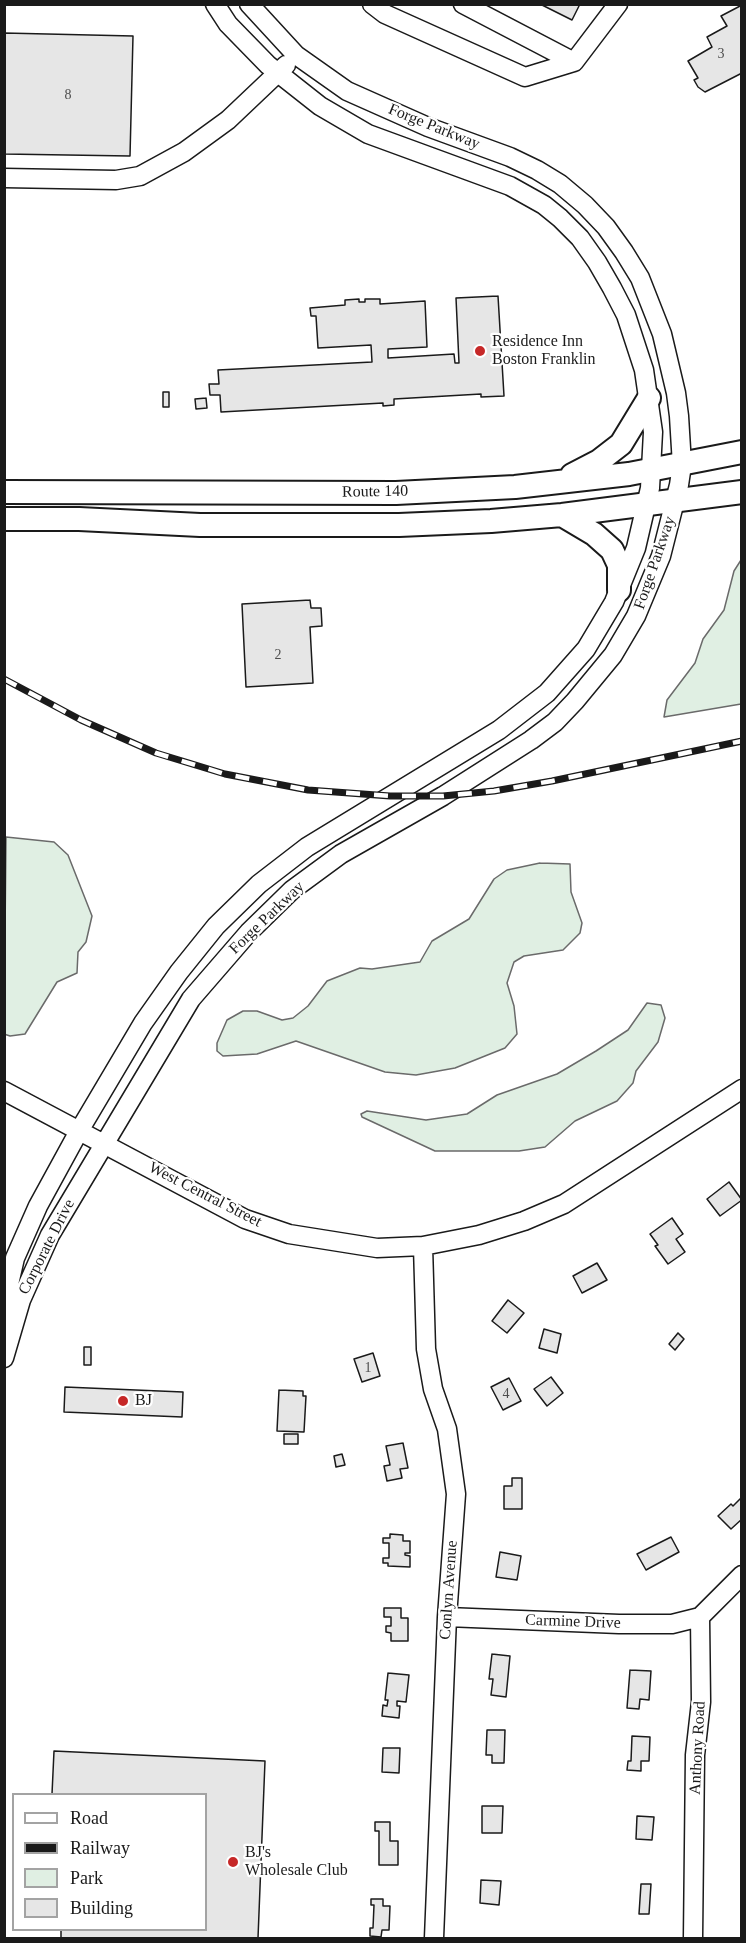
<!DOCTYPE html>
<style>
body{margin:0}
#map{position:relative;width:746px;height:1943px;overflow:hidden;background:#fff;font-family:"Times New Roman",serif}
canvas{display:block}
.frame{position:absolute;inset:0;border:6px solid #1a1a1a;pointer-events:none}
.legend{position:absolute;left:12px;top:1793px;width:195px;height:138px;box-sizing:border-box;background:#fff;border:2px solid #a3a3a3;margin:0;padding:8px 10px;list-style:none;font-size:18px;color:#1a1a1a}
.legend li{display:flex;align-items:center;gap:12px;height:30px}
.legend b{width:30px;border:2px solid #a3a3a3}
</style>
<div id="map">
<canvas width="746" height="1943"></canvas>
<div class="frame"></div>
<ul class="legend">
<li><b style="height:8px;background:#fff"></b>Road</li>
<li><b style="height:8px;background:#1a1a1a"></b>Railway</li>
<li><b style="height:16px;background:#e0efe3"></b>Park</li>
<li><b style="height:16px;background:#e6e6e6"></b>Building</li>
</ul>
</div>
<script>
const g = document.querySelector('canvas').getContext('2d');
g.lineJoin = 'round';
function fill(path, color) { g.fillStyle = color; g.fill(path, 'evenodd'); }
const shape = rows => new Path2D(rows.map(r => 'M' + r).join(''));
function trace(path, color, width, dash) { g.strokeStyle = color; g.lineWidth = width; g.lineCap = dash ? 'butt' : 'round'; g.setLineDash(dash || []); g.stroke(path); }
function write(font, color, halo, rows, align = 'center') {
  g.font = font + ' "Times New Roman",serif'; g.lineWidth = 4.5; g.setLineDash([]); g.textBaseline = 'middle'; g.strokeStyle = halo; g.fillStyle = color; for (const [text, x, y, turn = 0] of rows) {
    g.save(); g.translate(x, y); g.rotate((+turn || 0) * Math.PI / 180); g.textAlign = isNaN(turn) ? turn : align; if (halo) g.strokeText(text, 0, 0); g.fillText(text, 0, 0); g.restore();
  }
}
const green = shape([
 [741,560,741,704,664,717,667,700,695,663,703,639,724,610,734,571,741,560],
 [6,837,54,842,68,855,92,916,86,942,78,952,77,973,57,982,25,1034,10,1036,4,1034,6,837],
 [540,863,570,864,571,892,582,923,580,933,563,950,524,956,514,962,507,983,514,1006,517,1034,505,1048,455,1068,416,1075,385,1072,296,1041,257,1054,223,1056,217,1051,217,1043,227,1020,243,1011,257,1011,282,1020,293,1018,308,1006,327,981,360,968,372,969,420,962,432,941,469,919,494,879,507,870,540,863],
 [647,1003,661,1005,665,1018,658,1042,636,1071,633,1083,617,1101,575,1121,545,1147,519,1151,435,1151,362,1117,361,1114,367,1111,426,1120,467,1114,497,1095,557,1074,596,1051,628,1030,647,1003]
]);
const building = shape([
 [540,4,580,4,572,20,540,4],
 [742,5,742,73,705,92,698,87,694,80,698,78,688,61,712,47,707,37,727,26,721,16,742,5],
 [4,33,133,36,130,156,4,154,4,33],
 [498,296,504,396,481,397,481,394,394,399,394,405,383,406,383,403,221,412,220,395,210,395,209,384,219,384,218,370,372,362,371,345,318,348,316,316,311,316,310,308,345,305,345,300,359,299,359,302,365,302,365,299,380,299,380,304,425,301,427,347,388,349,388,358,454,354,455,363,459,363,456,298,498,296],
 [163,392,169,392,169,407,163,407,163,392],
 [206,398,207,408,196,409,195,399,206,398],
 [310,600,311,608,321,608,322,626,310,627,313,683,246,687,242,604,310,600],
 [729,1182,742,1200,720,1216,707,1199,729,1182],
 [672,1218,683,1234,676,1239,685,1252,668,1264,655,1246,658,1245,650,1234,672,1218],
 [597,1263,607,1280,582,1293,573,1276,597,1263],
 [508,1300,524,1313,507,1333,492,1321,508,1300],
 [544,1329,561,1334,557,1353,539,1348,544,1329],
 [678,1333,684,1339,675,1350,669,1344,678,1333],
 [84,1347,91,1347,91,1365,84,1365,84,1347],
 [373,1353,380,1376,362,1382,354,1359,373,1353],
 [551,1377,563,1393,547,1406,534,1389,551,1377],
 [509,1378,521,1401,503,1410,491,1387,509,1378],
 [65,1387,183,1392,182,1417,64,1412,65,1387],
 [279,1390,303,1391,303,1396,306,1396,304,1432,277,1431,279,1390],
 [284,1434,298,1434,298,1444,284,1444,284,1434],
 [403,1443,408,1468,400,1469,402,1478,387,1481,384,1466,390,1465,386,1446,403,1443],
 [342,1454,345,1465,336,1467,334,1456,342,1454],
 [512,1478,522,1478,522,1509,504,1509,504,1486,512,1486,512,1478],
 [742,1497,742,1519,731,1529,718,1516,731,1504,733,1506,742,1497],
 [390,1534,403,1535,403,1541,410,1541,410,1553,405,1553,405,1555,410,1556,410,1567,388,1566,388,1563,383,1563,383,1558,389,1558,389,1543,383,1543,383,1538,390,1538,390,1534],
 [671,1537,679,1552,646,1570,637,1554,671,1537],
 [500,1552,521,1556,517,1580,496,1577,500,1552],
 [384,1608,401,1608,401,1618,408,1618,408,1641,391,1641,391,1633,386,1632,386,1626,391,1626,391,1617,384,1617,384,1608],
 [492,1654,510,1656,506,1697,491,1695,493,1679,489,1679,492,1654],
 [630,1670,651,1671,649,1700,640,1699,639,1709,627,1708,630,1670],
 [388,1673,409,1675,406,1702,397,1701,397,1706,400,1706,399,1718,382,1716,383,1705,387,1706,388,1700,385,1700,388,1673],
 [487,1730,505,1730,504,1763,492,1763,492,1755,486,1755,487,1730],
 [632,1736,650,1737,649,1761,641,1761,641,1771,627,1770,628,1761,631,1761,632,1736],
 [383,1748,400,1748,399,1773,382,1772,383,1748],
 [54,1751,265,1761,258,1938,61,1938,61,1930,206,1930,206,1794,52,1794,54,1751],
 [482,1806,503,1806,502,1833,482,1833,482,1806],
 [637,1816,654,1817,652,1840,636,1839,637,1816],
 [375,1822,390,1822,390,1841,398,1841,398,1865,379,1865,379,1831,375,1831,375,1822],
 [481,1880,501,1881,499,1905,480,1903,481,1880],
 [641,1884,651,1884,649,1914,639,1914,641,1884],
 [371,1899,383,1899,383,1906,390,1906,389,1930,382,1930,381,1937,370,1936,370,1928,373,1928,374,1905,371,1905,371,1899]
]);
const minor = shape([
 [372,4,385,14,525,77,574,62,618,4],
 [463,4,574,62],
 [4,178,116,180,140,176,184,152,228,120,286,65],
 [4,1091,245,1219,289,1234,377,1248,423,1246,479,1235,524,1221,564,1204,742,1089],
 [423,1246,426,1349,433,1389,447,1429,456,1494,447,1617,434,1938],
 [5,1329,7,1293,15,1258,38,1206,79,1131,143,1023,179,972,216,926,259,884,307,847,499,730,547,693,586,649,614,602,636,548,650,488,653,432,644,370,626,315,612,288,597,262,580,238,560,218,544,205,510,186,368,134,320,106,268,65,228,24,215,4],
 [4,1358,21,1300,50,1235,191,999,249,932,292,890,341,854,443,796,531,740,555,722,575,701,613,655,636,616,661,556,679,485,682,465,679,416,676,393,662,334,640,278,624,252,606,227,585,205,560,184,537,170,510,157,428,127,347,91,296,55,249,4],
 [447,1617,619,1624,672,1624,700,1617],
 [693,1938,695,1755,701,1702,700,1617,742,1575]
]);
const major = shape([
 [572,475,599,461,621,444,649,398],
 [4,492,396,493,515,487,629,474,742,452],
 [562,515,594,534,612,550,619,565,619,590],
 [4,519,79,519,200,525,399,525,491,521,562,515,742,492]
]);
const rail = shape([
 [4,679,81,720,156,753,225,774,308,790,390,796,443,796,494,791,552,781,742,741]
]);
const markers = [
 [480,351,6,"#c62828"],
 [123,1401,6,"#c62828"],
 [233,1862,6,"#c62828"]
];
const numberNames = [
 ["3",721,54],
 ["8",68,95],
 ["2",278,655],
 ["1",368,1368],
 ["4",506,1394]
];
const streetNames = [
 ["Forge Parkway",434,127,22],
 ["Route 140",375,492,-1],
 ["Forge Parkway",655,563,-71],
 ["Forge Parkway",267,918,-44],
 ["West Central Street",205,1195,27],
 ["Corporate Drive",47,1247,-63],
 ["Conlyn Avenue",449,1590,-86],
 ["Carmine Drive",573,1622,2],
 ["Anthony Road",698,1748,-87]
];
const poiNames = [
 ["Residence Inn",492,342],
 ["Boston Franklin",492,360],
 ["BJ",135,1401],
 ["BJ's",245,1853],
 ["Wholesale Club",245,1871]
];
fill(green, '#e0efe3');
trace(green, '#6a6a6a', 1.5);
fill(building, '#e6e6e6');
trace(building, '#1a1a1a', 1.5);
trace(minor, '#1a1a1a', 21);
trace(major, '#1a1a1a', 26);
trace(minor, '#fff', 18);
trace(major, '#fff', 22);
trace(rail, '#1a1a1a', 7);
trace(rail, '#fff', 4.5, [14]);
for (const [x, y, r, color] of markers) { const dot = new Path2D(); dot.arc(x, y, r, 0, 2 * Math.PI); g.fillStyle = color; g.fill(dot); trace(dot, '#fff', 2); }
write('14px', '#4d4d4d', null, numberNames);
write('16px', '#1a1a1a', '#fff', streetNames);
write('16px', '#1a1a1a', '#fff', poiNames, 'left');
</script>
